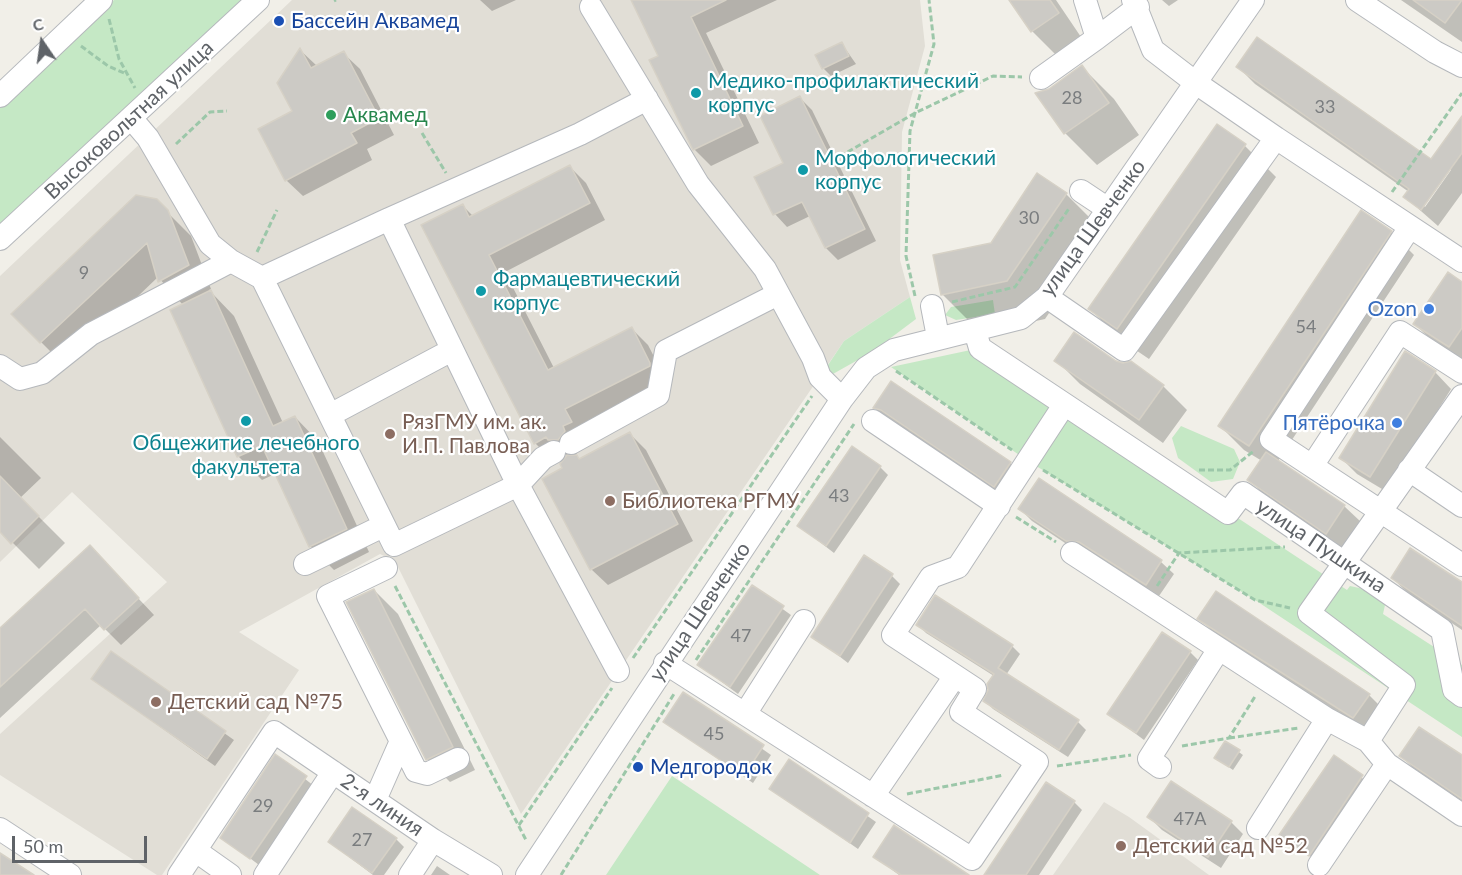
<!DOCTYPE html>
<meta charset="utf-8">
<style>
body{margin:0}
#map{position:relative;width:1462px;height:875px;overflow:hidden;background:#f1efe8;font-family:Lato,sans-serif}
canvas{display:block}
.north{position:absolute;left:12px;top:12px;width:60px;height:60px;-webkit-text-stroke:4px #fff;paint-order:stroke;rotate:347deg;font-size:16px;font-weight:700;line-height:24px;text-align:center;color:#5f6368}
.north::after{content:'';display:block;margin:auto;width:21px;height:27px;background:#5f6368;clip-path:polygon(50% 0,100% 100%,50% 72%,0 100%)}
.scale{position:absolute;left:12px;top:836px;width:135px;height:27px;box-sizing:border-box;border:3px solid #5f6368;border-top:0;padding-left:8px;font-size:18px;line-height:21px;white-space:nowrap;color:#5f6368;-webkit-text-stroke:4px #fff;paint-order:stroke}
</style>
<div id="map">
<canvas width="1462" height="875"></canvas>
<div class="north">С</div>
<div class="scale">50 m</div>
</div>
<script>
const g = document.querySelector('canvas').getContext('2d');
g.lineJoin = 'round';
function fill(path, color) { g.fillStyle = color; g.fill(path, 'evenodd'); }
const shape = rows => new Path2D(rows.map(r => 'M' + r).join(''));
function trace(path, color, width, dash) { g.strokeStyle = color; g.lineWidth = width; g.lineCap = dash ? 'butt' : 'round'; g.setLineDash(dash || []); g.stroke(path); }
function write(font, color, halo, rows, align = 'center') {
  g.font = font + ' Lato,sans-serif'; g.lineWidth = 4.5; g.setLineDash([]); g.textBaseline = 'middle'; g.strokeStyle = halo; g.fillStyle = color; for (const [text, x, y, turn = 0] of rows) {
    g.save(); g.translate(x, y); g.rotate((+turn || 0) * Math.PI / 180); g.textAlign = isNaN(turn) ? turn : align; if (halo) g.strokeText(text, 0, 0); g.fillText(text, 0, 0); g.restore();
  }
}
const education = shape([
 [292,0,920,0,925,46,902,132,900,260,910,297,844,341,521,814,395,561,380,554,239,632,299,670,162,875,157,875,0,775,0,734,167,582,72,492,0,562,0,276],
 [1104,802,1129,817,1209,875,1053,875]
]);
const green = shape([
 [114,0,246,0,0,232,0,107],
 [910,297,916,319,872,352,824,379,820,377,844,341],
 [993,300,995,314,956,320,945,315,951,307],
 [980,348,1347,590,1350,586,1373,591,1385,605,1383,614,1462,665,1462,737,1255,600,1028,461,891,367],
 [1181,426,1234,449,1240,462,1233,479,1211,482,1178,458,1172,438],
 [672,776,820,875,606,875]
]);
const shadow = shape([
 [480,0,516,0,492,11],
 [633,0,777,0,706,33,759,143,711,166,694,149,660,56],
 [1011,0,1056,0,1081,37,1055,54,1032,31],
 [1162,0,1178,0,1169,6],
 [1401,0,1462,0,1462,42],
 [842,44,856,64,831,76,823,68],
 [300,50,317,66,343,53,360,69,394,135,367,149,372,160,303,196,286,180],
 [1082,67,1114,99,1139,135,1097,165,1065,133,1050,90],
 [1238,67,1431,161,1462,119,1462,193,1438,226,1405,197,1409,192,1255,84],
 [1449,168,1451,170,1425,207,1423,205],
 [800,98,812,110,876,241,838,260,826,248,810,216,787,227,775,214,756,177,785,164],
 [1245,146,1276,177,1149,359,1121,340,1089,308],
 [570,167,586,183,605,220,505,272,554,368,631,328,648,345,666,380,581,448,574,457,580,460,630,434,646,450,693,541,608,585,591,569,564,468,568,456,563,453,551,459,535,443,463,206,473,216],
 [1066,194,1104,232,1045,319,981,333,943,295],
 [156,201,191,236,211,289,209,290,234,316,283,423,295,417,318,441,369,552,334,570,310,546,277,473,262,480,238,456,172,310,183,305,158,277,65,366,13,314],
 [1391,232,1414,255,1278,461,1344,506,1361,522,1343,549,1265,496,1249,479,1262,461,1244,450,1220,426],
 [1462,284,1462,359,1427,336,1415,324],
 [1056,360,1123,365,1131,363,1163,386,1187,410,1163,443,1080,384],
 [1435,372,1451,389,1387,492,1357,474,1341,458],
 [891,383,1010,463,1022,475,1007,498,894,422,887,420,875,408],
 [0,437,41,478,20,498,65,543,39,569,0,530],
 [880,467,888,475,834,553,799,526],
 [1039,480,1161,562,1174,574,1159,596,1080,553,1032,521,1020,509],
 [106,564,154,615,121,645,101,625,0,718,0,630],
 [892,576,900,584,848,663,813,636],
 [1392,578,1462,584,1462,630,1409,594],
 [752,587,791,615,738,694,699,665],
 [374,590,398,614,475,770,450,782,427,759],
 [1199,618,1369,695,1385,711,1370,733,1216,635],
 [918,625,1012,646,1020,654,1006,675,1078,722,1086,730,1068,757,993,709,985,701,994,676,926,633],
 [1190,652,1198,660,1144,740,1109,714],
 [111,653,234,740,215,766,93,679],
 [684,694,771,755,753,783,665,722],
 [1226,743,1243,755,1233,770,1220,761],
 [276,756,314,786,259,865,222,837],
 [1401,756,1462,757,1462,801,1413,768],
 [1334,757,1370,784,1318,862,1281,835],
 [789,761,876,822,858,849,771,788],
 [1074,802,1082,810,1039,875,1009,875],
 [1149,817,1231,822,1243,834,1221,868,1162,830],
 [396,839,404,847,384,875,373,875,329,842],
 [875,857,966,875,899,875],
 [437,866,450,875,431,875]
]);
const building = shape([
 [631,0,726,0,691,17,743,126,693,150,649,60,658,56,631,0],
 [1009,0,1050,0,1059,13,1031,32,1009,0],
 [1413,0,1462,0,1445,23,1413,0],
 [1257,37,1431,159,1462,116,1462,153,1421,210,1403,197,1409,189,1236,67,1257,37],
 [842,42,849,56,822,69,815,55,842,42],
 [300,48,311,68,344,51,379,118,351,133,357,143,285,181,258,129,292,111,277,83,300,48],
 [1082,65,1109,103,1064,134,1035,93,1049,89,1082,65],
 [800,96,865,229,825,248,802,202,773,215,754,177,783,163,760,116,800,96],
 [1217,124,1246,144,1117,329,1088,309,1217,124],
 [570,165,590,203,489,255,548,370,632,327,650,363,650,366,565,409,572,422,563,426,565,431,558,440,548,440,546,437,534,444,421,225,463,204,469,217,570,165],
 [1037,173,1067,193,1007,281,941,295,933,255,991,243,1037,173],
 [136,195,157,199,168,210,189,265,158,282,147,243,40,343,11,314,136,195],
 [1361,210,1392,231,1249,446,1218,426,1361,210],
 [1448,272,1462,282,1462,328,1449,347,1413,324,1448,272],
 [211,290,273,426,295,416,347,529,309,547,262,446,237,457,170,310,211,290],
 [1074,332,1116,361,1123,363,1131,361,1164,385,1139,420,1054,361,1074,332],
 [1405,351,1436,371,1370,477,1339,458,1405,351],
 [891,381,1011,462,994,487,881,410,873,408,891,381],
 [630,432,678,524,590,570,542,479,562,468,560,464,567,455,577,455,579,459,630,432],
 [852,446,881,466,826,546,797,526,852,446],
 [1266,452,1345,505,1326,534,1247,480,1266,452],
 [0,476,39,516,11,544,0,532,0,476],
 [1039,478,1162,560,1146,585,1079,542,1066,541,1018,509,1039,478],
 [90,545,139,598,104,630,85,609,0,687,0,628,90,545],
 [1410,548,1462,582,1462,626,1391,578,1410,548],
 [864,555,893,574,840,656,811,637,864,555],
 [752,585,784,606,730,687,697,665,752,585],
 [374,589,453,747,426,760,346,602,374,589],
 [1216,591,1370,694,1353,718,1197,619,1216,591],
 [935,595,1013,645,998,668,1079,720,1059,750,983,701,988,690,987,684,994,674,916,625,935,595],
 [1162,632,1191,651,1136,733,1107,714,1162,632],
 [111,651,226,731,207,759,91,679,111,651],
 [683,692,764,745,744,776,663,722,683,692],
 [1419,727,1462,755,1462,799,1399,756,1419,727],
 [1225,741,1240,750,1229,767,1214,758,1225,741],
 [275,754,307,776,250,859,220,838,275,754],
 [1334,755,1363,775,1309,856,1279,835,1334,755],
 [789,759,869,813,850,843,769,789,789,759],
 [1171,781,1232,821,1208,857,1147,817,1171,781],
 [1046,782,1075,801,1026,875,984,875,1046,782],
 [352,807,397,838,372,873,328,842,352,807],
 [894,825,895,826,969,875,901,875,873,857,894,825],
 [0,853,34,875,0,875,0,853]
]);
const path = shape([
 [334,1,336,0],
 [109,19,119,59,135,88],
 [81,46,108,66,124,73],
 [422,133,446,173],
 [176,144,210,112,227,111],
 [832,161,915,113,993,76,1022,77],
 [1392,192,1462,93],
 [257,252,277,210],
 [915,296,906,256,910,131,934,44,929,0],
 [952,302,1015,287,1070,207],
 [896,371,1012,450],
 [1043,470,1255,600,1290,608],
 [1199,470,1230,470,1255,450],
 [1016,517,1056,542],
 [395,586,527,842],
 [1157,586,1179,553,1285,547],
 [633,658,812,396],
 [696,660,854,424],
 [1229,738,1299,728],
 [1182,746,1229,738,1256,695],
 [1057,766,1131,755],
 [907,794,1004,775],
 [519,825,612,688],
 [561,875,674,694]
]);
const minor = shape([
 [1085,0,1097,38,1138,7],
 [1357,0,1435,52,1462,66],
 [591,7,698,184,765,269,813,358,820,377,842,399],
 [1041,78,1097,38],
 [0,96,101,0],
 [131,118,148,138,210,244,231,261,262,278,394,545,518,485,389,219,580,134,647,99],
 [1276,138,1462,261],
 [1081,191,1108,209],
 [1410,227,1271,439,1462,565],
 [0,239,258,0],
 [262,278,389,219],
 [1047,297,1124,350,1276,138,1196,83,1153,50,1133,0],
 [932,306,938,337],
 [975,331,980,348,1228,513,1243,493,1442,630,1454,690,1462,696],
 [0,366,20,379,42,373,91,334,231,261],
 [1462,396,1309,613,1404,685,1368,741,1387,764,1462,815],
 [330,415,452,350],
 [873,421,999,506],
 [571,443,658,395,666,351,778,294],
 [554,452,543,458,518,485,618,671],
 [1312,466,1400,332,1462,372],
 [1409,470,1462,506],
 [1072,553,1327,719,1368,741],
 [305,564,383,526],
 [386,568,328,596,416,771,427,774,458,759],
 [665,663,972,859,1037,762,961,712,975,689,893,635,931,577,958,567,1064,405],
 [745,714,804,621],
 [1160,767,1149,759,1219,649],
 [873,796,955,676],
 [375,800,401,741],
 [1258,828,1327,719],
 [0,829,70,875],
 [196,851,230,875],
 [1319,865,1387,764],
 [179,875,274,732,433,840,491,875],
 [265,875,333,772],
 [410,875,433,840],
 [527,875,842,399,866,368,894,350,1021,318,1047,297,1253,0]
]);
const markers = [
 [279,21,6,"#1a4fb4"],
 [696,93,6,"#0f9aa8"],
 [331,115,6,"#2e9e5b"],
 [803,170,6,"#0f9aa8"],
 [481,291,6,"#0f9aa8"],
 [1429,309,6,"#3f7fe0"],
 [246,421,6,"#0f9aa8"],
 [1397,423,6,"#3f7fe0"],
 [390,434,6,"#8d6e63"],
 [610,501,6,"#8d6e63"],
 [156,702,6,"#8d6e63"],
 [638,767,6,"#1a4fb4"],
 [1121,846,6,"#8d6e63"]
];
const numberNames = [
 ["28",1072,98],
 ["33",1325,107],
 ["30",1029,218],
 ["9",84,273],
 ["54",1306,327],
 ["43",839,496],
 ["47",741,636],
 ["45",714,734],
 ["29",263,806],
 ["47А",1190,819],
 ["27",362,840]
];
const transitNames = [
 ["Бассейн Аквамед",291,21],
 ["Медгородок",650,767]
];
const cultureNames = [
 ["Медико-профилактический",708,81],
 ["корпус",708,105],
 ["Морфологический",815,158],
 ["корпус",815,182],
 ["Фармацевтический",493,279],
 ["корпус",493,303],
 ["Общежитие лечебного",246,443,"center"],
 ["факультета",246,467,"center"]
];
const leisureNames = [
 ["Аквамед",343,115]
];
const streetNames = [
 ["Высоковольтная улица",129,120,-43],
 ["улица Шевченко",1093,228,-54],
 ["улица Пушкина",1321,546,34],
 ["улица Шевченко",700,612,-56],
 ["2-я линия",382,805,34]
];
const shopNames = [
 ["Ozon",1417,309],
 ["Пятёрочка",1385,423]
];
const educationNames = [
 ["РязГМУ им. ак.",402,422],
 ["И.П. Павлова",402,446],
 ["Библиотека РГМУ",622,501],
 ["Детский сад №75",168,702],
 ["Детский сад №52",1133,846]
];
fill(education, '#e1ded6');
fill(green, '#c5e8c5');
fill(shadow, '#0003');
fill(building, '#cccac5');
trace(building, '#d6d1c6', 1.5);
trace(minor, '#b5b8bc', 24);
trace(path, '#9cc7a9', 3, [6, 3]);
trace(minor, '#fff', 22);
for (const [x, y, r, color] of markers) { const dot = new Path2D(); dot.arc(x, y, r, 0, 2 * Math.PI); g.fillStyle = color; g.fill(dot); trace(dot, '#fff', 2); }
write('18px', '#7a7d7f', null, numberNames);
write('21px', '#164399', '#fff', transitNames, 'left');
write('21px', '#0d838f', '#fff', cultureNames, 'left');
write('21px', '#27864d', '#fff', leisureNames, 'left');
write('21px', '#5f6368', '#fff', streetNames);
write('21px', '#366cbe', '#fff', shopNames, 'right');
write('21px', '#785e54', '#fff', educationNames, 'left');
</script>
